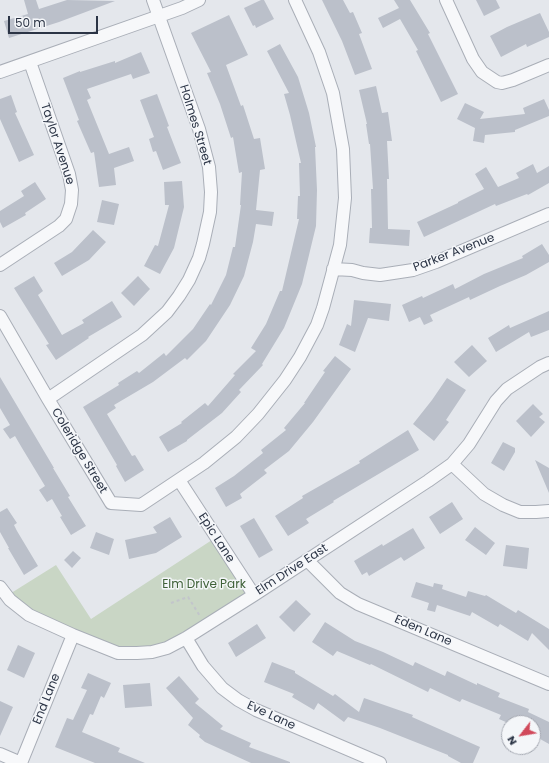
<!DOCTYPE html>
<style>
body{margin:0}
#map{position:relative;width:549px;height:763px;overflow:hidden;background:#e4e7ec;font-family:Poppins,sans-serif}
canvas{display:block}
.north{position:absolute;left:501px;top:715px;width:40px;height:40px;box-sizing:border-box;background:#f4f6f9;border:1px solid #a4a8b1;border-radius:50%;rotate:239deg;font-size:11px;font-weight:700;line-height:16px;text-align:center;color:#2b3445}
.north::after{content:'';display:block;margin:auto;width:14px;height:18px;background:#d1495b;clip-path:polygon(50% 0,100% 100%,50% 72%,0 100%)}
.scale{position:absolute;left:8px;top:16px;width:90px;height:18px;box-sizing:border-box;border:2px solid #2b3445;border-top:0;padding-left:5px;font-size:12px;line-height:14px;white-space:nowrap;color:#2b3445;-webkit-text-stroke:3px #f4f6f9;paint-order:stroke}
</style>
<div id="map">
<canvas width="549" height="763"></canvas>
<div class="north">N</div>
<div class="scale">50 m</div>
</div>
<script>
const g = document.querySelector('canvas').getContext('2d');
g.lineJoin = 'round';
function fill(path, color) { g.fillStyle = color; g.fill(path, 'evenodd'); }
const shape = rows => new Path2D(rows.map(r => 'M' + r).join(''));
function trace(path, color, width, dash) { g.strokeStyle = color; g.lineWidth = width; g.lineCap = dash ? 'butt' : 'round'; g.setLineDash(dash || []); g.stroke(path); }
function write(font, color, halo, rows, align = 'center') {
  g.font = font + ' Poppins,sans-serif'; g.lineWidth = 3; g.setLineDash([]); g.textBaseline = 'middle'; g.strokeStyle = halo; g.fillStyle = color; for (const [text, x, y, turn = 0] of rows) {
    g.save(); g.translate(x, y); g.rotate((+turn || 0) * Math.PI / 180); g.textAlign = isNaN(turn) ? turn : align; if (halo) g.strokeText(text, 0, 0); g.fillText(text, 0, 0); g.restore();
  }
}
const green = shape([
 [215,538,251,594,166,646,119,650,30,613,8,595,56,565,91,619]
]);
const building = shape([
 [24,0,36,0,39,9,67,0,115,1,59,22,9,38,4,21,28,14],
 [261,0,264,0,274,19,256,28,255,25,253,26,244,8],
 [322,0,343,0,350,13,353,12,362,33,359,34,372,69,355,75,342,41],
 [394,0,410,0,430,33,428,34,458,94,441,102,416,51,418,50,400,19,383,28,378,18,399,8],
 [476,0,496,0,500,8,484,16],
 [540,13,549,32,549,37,527,47,526,44,501,57,490,36,507,27],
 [229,15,248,55,226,65,241,106,243,105,254,139,260,138,265,169,260,170,256,210,274,212,272,226,256,224,253,242,244,276,230,305,206,341,187,360,185,358,153,382,114,405,116,408,107,414,132,456,135,455,144,470,125,482,116,466,117,465,83,407,119,385,118,383,137,371,139,373,164,353,166,356,193,329,210,304,211,305,226,275,233,247,235,247,241,205,240,205,242,172,239,173,233,137,231,138,220,104,207,73,211,72,191,33],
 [280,44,298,77,309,113,316,147,315,147,317,190,316,226,302,284,284,328,262,364,263,365,239,390,241,392,222,413,187,440,187,441,168,452,159,437,182,423,181,422,205,403,208,406,235,375,233,374,256,351,251,348,266,324,280,291,282,291,299,219,297,219,298,196,300,196,299,163,301,163,290,115,284,94,289,93,267,51],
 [141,52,150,73,133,79,131,74,87,89,91,98,87,100,109,154,129,147,134,161,114,168,116,185,99,187,94,152,91,153,77,121,79,120,63,78,80,71,80,72,115,61,115,63],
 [376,86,382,113,388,112,392,141,387,141,389,179,387,179,388,229,410,230,409,246,369,243,370,228,372,228,371,189,373,189,370,144,369,144,366,124,367,124,359,90],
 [157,94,169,126,167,127,181,163,163,170,156,151,153,152,149,139,154,137,140,100],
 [11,95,17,112,15,113,34,155,19,162,0,119,0,99],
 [544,99,549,110,549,116,515,130,515,132,485,135,484,143,473,141,475,128,457,119,465,103,484,112,480,119,525,114,523,108],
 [533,164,537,173,549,166,549,183,528,195,527,194,496,206,495,204,424,237,417,222,458,203,458,202,484,189,475,174,486,167,498,187,519,178,516,173],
 [182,181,184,207,174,248,160,274,144,266,155,245,158,246,169,205,165,205,164,182],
 [35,182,46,199,25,213,26,215,3,228,0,222,0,211,24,196,21,191],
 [102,200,119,204,114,225,97,222],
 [93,230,106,242,89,260,62,276,54,263,72,252],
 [542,244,549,255,549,262,526,275,500,286,470,300,469,297,430,315,433,321,424,325,420,317,409,322,402,305,422,296,423,298,453,284,455,289,484,274,523,258,522,256],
 [34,276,43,291,38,295,62,335,84,323,82,320,112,301,122,317,88,337,89,338,56,360,46,345,49,344,14,288],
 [138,276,150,289,134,306,121,293],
 [354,300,391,304,389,321,368,318,355,352,339,345,347,324,351,326],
 [549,311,549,330,531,337,529,332,496,352,488,338,509,325,510,328],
 [472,345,487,361,469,377,454,362],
 [335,356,351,369,313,422,289,451,264,470,267,473,240,494,242,498,226,507,215,488,234,476,263,453,261,450,286,430,284,428,305,403,304,403,325,372,323,371],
 [0,377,54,468,53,468,70,496,68,497,86,526,71,535,60,517,62,516,52,499,47,502,39,490,45,486,22,448,15,436,10,439,3,429,10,425,0,408],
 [447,378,466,390,446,420,449,422,434,441,413,424,432,400],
 [533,404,543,414,539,417,545,422,531,437,516,421],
 [408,430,419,450,333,501,334,502,306,519,309,523,288,536,275,516,303,498,302,496,360,463,359,461],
 [503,442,515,448,515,452,504,471,491,463],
 [535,460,549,468,549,493],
 [452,502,463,519,440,534,429,517],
 [7,508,17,523,14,525,17,531,38,566,24,575,8,548,9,548,0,532,0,512],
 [170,517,182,537,156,553,129,559,125,540,157,533,153,527],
 [254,518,273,550,259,558,240,526],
 [475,527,495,543,486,555,465,540],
 [413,528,425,548,404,561,401,557,369,576,367,572,362,575,354,561,382,544,383,546],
 [96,532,114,539,109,555,90,548],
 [506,545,529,548,527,569,503,566],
 [73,551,81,558,72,568,64,560],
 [416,582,433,587,434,583,443,585,442,589,466,597,468,591,485,596,486,595,516,613,518,610,549,629,549,650,532,633,528,641,500,624,498,627,472,612,470,616,437,605,435,612,427,610,429,603,411,597],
 [296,600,311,614,294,632,279,617],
 [325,622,355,641,383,652,413,666,415,662,445,676,447,671,477,685,477,683,500,693,498,697,529,709,528,712,549,722,549,744,533,735,533,723,508,723,499,719,501,715,462,699,460,702,430,688,428,692,371,664,370,665,337,651,333,656,312,642],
 [257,624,266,638,236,657,228,643],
 [18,645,35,653,24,678,7,670],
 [272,662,295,671,295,673,333,696,335,694,359,712,364,698,413,715,412,717,480,747,473,763,461,763,448,756,448,755,380,728,348,717,344,722,318,703,314,710,292,697,294,694,264,682],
 [88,673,111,683,104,698,101,696,93,715,90,714,82,732,120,748,118,752,145,763,95,763,55,747,67,718,73,720,87,690,81,688],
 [179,676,199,699,195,703,223,726,220,729,251,743,249,747,290,762,290,763,251,763,205,742,199,737,200,735,188,725,193,718,166,688],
 [150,683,152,706,125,708,123,685],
 [0,701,13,707,0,736]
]);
const path = shape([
 [171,603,188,597,200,616]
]);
const street = shape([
 [446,0,473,59,482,72,497,82,502,83,513,80,549,65],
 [0,72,182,8,199,0],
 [0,265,59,226,66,219,71,204,72,190,69,174,30,62],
 [333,269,352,270,363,273,380,275,413,270,436,262,549,214],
 [0,316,48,399,111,503,141,505,204,463,236,437,258,414,285,380,300,357,317,325,323,308,340,245,345,198,343,149,333,93,319,52,295,0],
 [48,399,142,335,167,312,179,296,189,280,199,258,203,244,210,212,211,192,209,167,199,129,153,0],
 [452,464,484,494,503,505,520,512,536,512,549,511],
 [179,480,254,595],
 [307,560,340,593,358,604,549,684],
 [0,587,10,600,29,615,73,635,118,653,137,653,152,652,167,648,186,638,254,595,428,481,452,464,469,444,496,401,507,389,540,367,549,363],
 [186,638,203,666,222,688,238,700,256,710,380,763],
 [0,754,21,763],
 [21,763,73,635]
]);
const streetNames = [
 ["Holmes Street",195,125,73],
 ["Taylor Avenue",57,144,72],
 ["Parker Avenue",454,253,-21],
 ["Coleridge Street",79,451,59],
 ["Epic Lane",216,538,57],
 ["Elm Drive East",292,570,-33],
 ["Eden Lane",423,631,23],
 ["End Lane",47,699,-68],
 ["Eve Lane",271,716,25]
];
const parkNames = [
 ["Elm Drive Park",204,585]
];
fill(green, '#c9d6c5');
fill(building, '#bbc0ca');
trace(street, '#a9aeb7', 14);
trace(path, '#c2c5cb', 2, [3, 3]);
trace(street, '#f7f8fa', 12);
write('12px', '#2b3445', '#f4f6f9', streetNames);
write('12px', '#3f6138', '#f4f6f9', parkNames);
</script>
